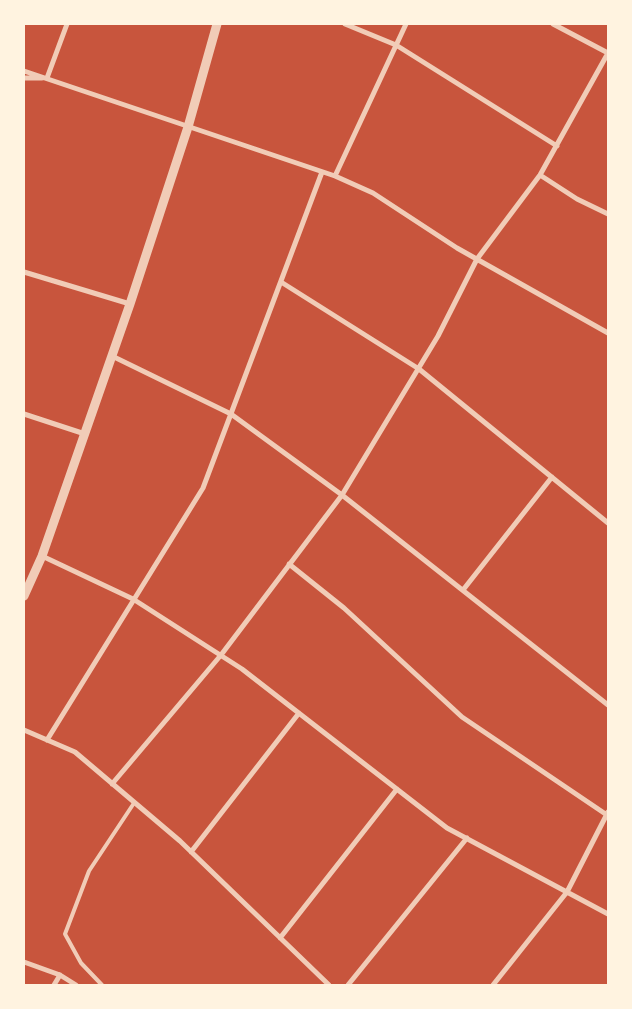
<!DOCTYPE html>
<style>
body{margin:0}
#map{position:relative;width:632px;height:1009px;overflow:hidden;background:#c8553d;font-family:"Source Serif 4",serif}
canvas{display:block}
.frame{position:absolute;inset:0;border:25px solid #fff3e0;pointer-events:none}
</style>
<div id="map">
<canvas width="632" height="1009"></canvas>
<div class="frame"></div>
</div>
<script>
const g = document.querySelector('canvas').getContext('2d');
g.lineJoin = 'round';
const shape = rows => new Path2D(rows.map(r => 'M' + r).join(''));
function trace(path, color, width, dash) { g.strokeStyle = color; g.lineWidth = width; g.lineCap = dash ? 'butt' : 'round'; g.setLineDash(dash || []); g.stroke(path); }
const service = shape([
 [102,985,81,963,65,934,89,871,134,803]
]);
const minor = shape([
 [345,24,396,45,557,146],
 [553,24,608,53],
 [24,71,335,176,373,193,457,248,608,333],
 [24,78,42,78],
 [47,78,67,24],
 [540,175,577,199,608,214],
 [335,176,406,24],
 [24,272,130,304],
 [281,282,419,369,608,523],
 [112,356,231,414,342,495,608,705],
 [24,414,85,434],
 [42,556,133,599,242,669,447,828,608,914],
 [289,564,344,608,462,717,607,815],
 [463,590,552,477],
 [24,730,75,752,180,841,329,985],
 [47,740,203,488,322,172],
 [112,784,221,655,342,495,438,336,477,259,540,175,608,53],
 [191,852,299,713],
 [280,938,397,789],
 [24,962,60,975,76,985],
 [54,985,60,975],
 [348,985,467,838],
 [493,985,567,892,608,812]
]);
const tertiary = shape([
 [24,596,42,556,130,304,188,127,217,24]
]);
trace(service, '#f1ccb7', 4);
trace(minor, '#f1ccb7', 5);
trace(tertiary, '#f1ccb7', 9);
</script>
